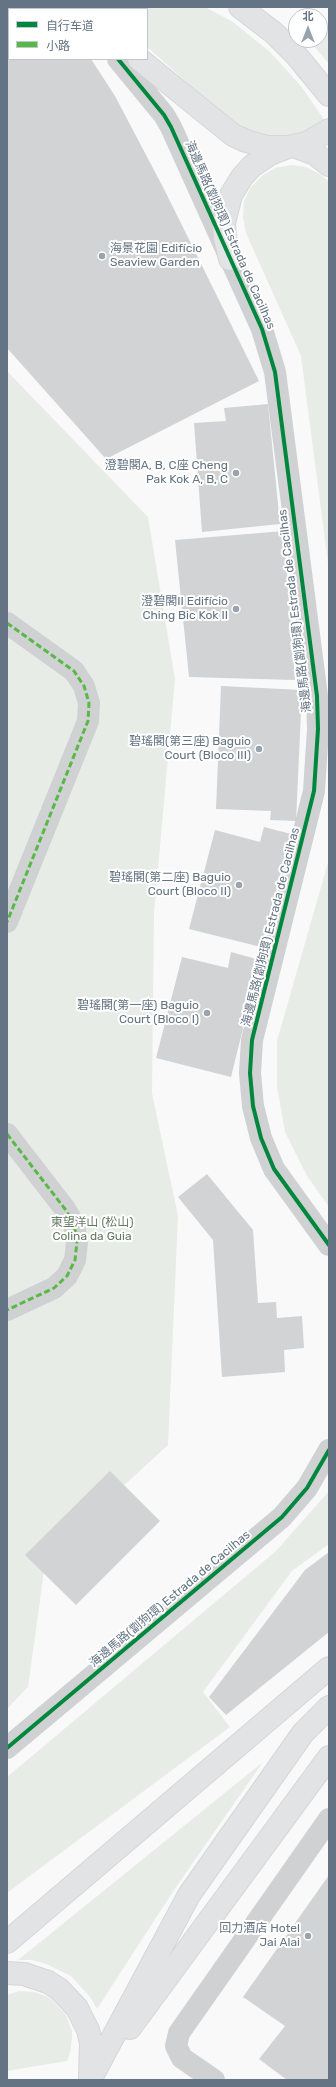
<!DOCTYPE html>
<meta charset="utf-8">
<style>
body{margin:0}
#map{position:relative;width:336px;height:2087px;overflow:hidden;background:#f9f9f9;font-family:Rubik,"Noto Sans SC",sans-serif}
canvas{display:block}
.frame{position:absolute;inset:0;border:8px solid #647484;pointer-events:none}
.legend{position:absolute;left:8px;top:8px;width:140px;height:52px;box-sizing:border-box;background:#fff;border:1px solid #c1c7ce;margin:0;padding:5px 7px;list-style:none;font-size:12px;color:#647484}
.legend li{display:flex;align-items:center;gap:8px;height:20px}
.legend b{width:20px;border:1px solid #c1c7ce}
.north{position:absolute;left:288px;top:8px;width:40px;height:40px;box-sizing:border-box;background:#fff;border:1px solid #c1c7ce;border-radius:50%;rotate:0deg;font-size:11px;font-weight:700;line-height:16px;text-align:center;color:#647484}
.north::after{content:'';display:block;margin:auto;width:14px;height:18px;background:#98a3ad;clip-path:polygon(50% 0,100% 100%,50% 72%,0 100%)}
</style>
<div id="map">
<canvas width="336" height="2087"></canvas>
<div class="frame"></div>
<ul class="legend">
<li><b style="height:5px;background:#00873e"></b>自行车道</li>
<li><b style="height:5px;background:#58b947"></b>小路</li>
</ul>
<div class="north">北</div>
</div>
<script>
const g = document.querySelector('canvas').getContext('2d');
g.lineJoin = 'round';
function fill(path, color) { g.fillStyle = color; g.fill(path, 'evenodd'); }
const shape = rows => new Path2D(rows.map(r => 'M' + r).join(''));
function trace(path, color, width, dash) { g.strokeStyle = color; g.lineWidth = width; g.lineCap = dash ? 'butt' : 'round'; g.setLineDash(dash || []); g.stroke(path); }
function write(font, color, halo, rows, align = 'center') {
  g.font = font + ' Rubik,"Noto Sans SC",sans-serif'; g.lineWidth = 4; g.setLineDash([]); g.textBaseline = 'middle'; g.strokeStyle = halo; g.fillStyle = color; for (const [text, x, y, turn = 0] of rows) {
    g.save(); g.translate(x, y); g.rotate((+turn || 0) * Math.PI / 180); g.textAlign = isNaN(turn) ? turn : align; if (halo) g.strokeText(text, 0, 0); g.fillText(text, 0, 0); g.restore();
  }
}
const green = shape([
 [102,7,205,7,233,22,269,51,301,86,325,121,306,133,284,139,261,138,240,129,147,47,147,9,104,9],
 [320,29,329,31,329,64,309,40,320,40],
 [291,165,306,167,320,174,329,182,329,571,301,356,246,233,243,217,244,201,251,187,262,176,275,168],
 [7,371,148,517,175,679,154,914,152,1093,178,1216,168,1445,46,1557,28,1687,7,1709],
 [329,859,329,1207,307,1176,285,1132,277,1087,277,1041],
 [329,1491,329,1544,292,1571,203,1692,230,1727,7,1893,7,1777,276,1551],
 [263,1762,174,1890,97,2009,90,1997,71,1976,46,1964,32,1960,18,1960],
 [19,1991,35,1992,50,1998,66,2015,72,2031,72,2038,70,2054,67,2061,7,2071,7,1995]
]);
const building = shape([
 [7,7,47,7,50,9,9,9,9,59,91,59,115,96,165,191,259,381,106,459,7,348],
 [268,404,280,524,202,532,194,423,226,421,224,408],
 [284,531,295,680,189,677,175,540],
 [221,686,302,690,296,821,270,820,271,811,216,809],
 [264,827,291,834,261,947,189,929,215,830,260,842],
 [231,952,260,960,231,1077,156,1058,182,957,228,968],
 [207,1174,253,1230,258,1303,276,1302,277,1318,302,1316,304,1348,284,1350,285,1372,222,1377,213,1240,178,1197],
 [110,1471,160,1521,76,1605,25,1555],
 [329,1552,329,1632,226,1715,209,1697,305,1570],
 [329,1875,329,2080,287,2080,259,2059,285,2026,243,1997]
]);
const minor = shape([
 [118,59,164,115,171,127,262,329,275,372,317,696,318,729,314,791,252,1040,250,1073,253,1106,261,1138,274,1169,329,1245],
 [7,623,74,671,84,686,89,703,88,721,7,922],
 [7,1134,65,1209,74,1224,77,1242,75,1260,67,1276,54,1288,7,1310],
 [7,1748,282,1517,307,1488,329,1450],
 [214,2080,182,2058,176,2046,179,2033,329,1819]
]);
const major = shape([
 [74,7,77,9],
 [240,7,274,33,296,55,329,95],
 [139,59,233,135,246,141,267,147,288,147,307,143,329,130],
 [294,146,315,154,329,165],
 [230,259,225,238,224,223,231,195,242,177,252,166,270,154,285,148],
 [7,1942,329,1668],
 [7,1973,24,1974,48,1982,59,1989,77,2008,88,2030,91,2043,90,2076],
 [130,2028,329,1757],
 [90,2080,189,1895,303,1733,329,1707]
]);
const quiet = shape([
 [7,623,74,671,84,686,89,703,88,721,7,922],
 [7,1134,65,1209,74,1224,77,1242,75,1260,67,1276,54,1288,7,1310]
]);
const cycleway = shape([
 [118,59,164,115,171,127,262,329,275,372,317,696,318,729,314,791,252,1040,250,1073,253,1106,261,1138,274,1169,329,1245],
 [7,1748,282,1517,307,1488,329,1450]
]);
const markers = [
 [102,256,4,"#98a3ad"],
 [236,473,4,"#98a3ad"],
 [236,609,4,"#98a3ad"],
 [259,749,4,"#98a3ad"],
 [239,885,4,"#98a3ad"],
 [207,1013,4,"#98a3ad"],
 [308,1936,4,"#98a3ad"]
];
const streetNames = [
 ["海邊馬路(劏狗環) Estrada de Cacilhas",230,235,66],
 ["海邊馬路(劏狗環) Estrada de Cacilhas",295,611,-97],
 ["海邊馬路(劏狗環) Estrada de Cacilhas",271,927,-76],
 ["海邊馬路(劏狗環) Estrada de Cacilhas",170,1599,-40]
];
const poiNames = [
 ["海景花園 Edifício",110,249,"left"],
 ["Seaview Garden",110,263,"left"],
 ["澄碧閣A, B, C座 Cheng",228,466],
 ["Pak Kok A, B, C",228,480],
 ["澄碧閣II Edifício",228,602],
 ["Ching Bic Kok II",228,616],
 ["碧瑤閣(第三座) Baguio",251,742],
 ["Court (Bloco III)",251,756],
 ["碧瑤閣(第二座) Baguio",231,878],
 ["Court (Bloco II)",231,892],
 ["碧瑤閣(第一座) Baguio",199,1006],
 ["Court (Bloco I)",199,1020],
 ["回力酒店 Hotel",300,1929],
 ["Jai Alai",300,1943]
];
const parkNames = [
 ["東望洋山 (松山)",92,1223],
 ["Colina da Guia",92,1237]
];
fill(green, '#e8ece7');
fill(building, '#d1d3d4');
trace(major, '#d5d6d7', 24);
trace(minor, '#cfd1d2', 22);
trace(major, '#e2e3e4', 22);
trace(quiet, '#58b947', 3, [6, 3]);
trace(cycleway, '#00873e', 4);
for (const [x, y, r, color] of markers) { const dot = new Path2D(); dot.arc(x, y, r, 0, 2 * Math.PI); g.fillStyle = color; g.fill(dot); trace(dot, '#fff', 1.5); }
write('12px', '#647484', '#fff', streetNames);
write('12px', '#647484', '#fff', poiNames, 'right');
write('12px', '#667b63', '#fff', parkNames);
</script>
